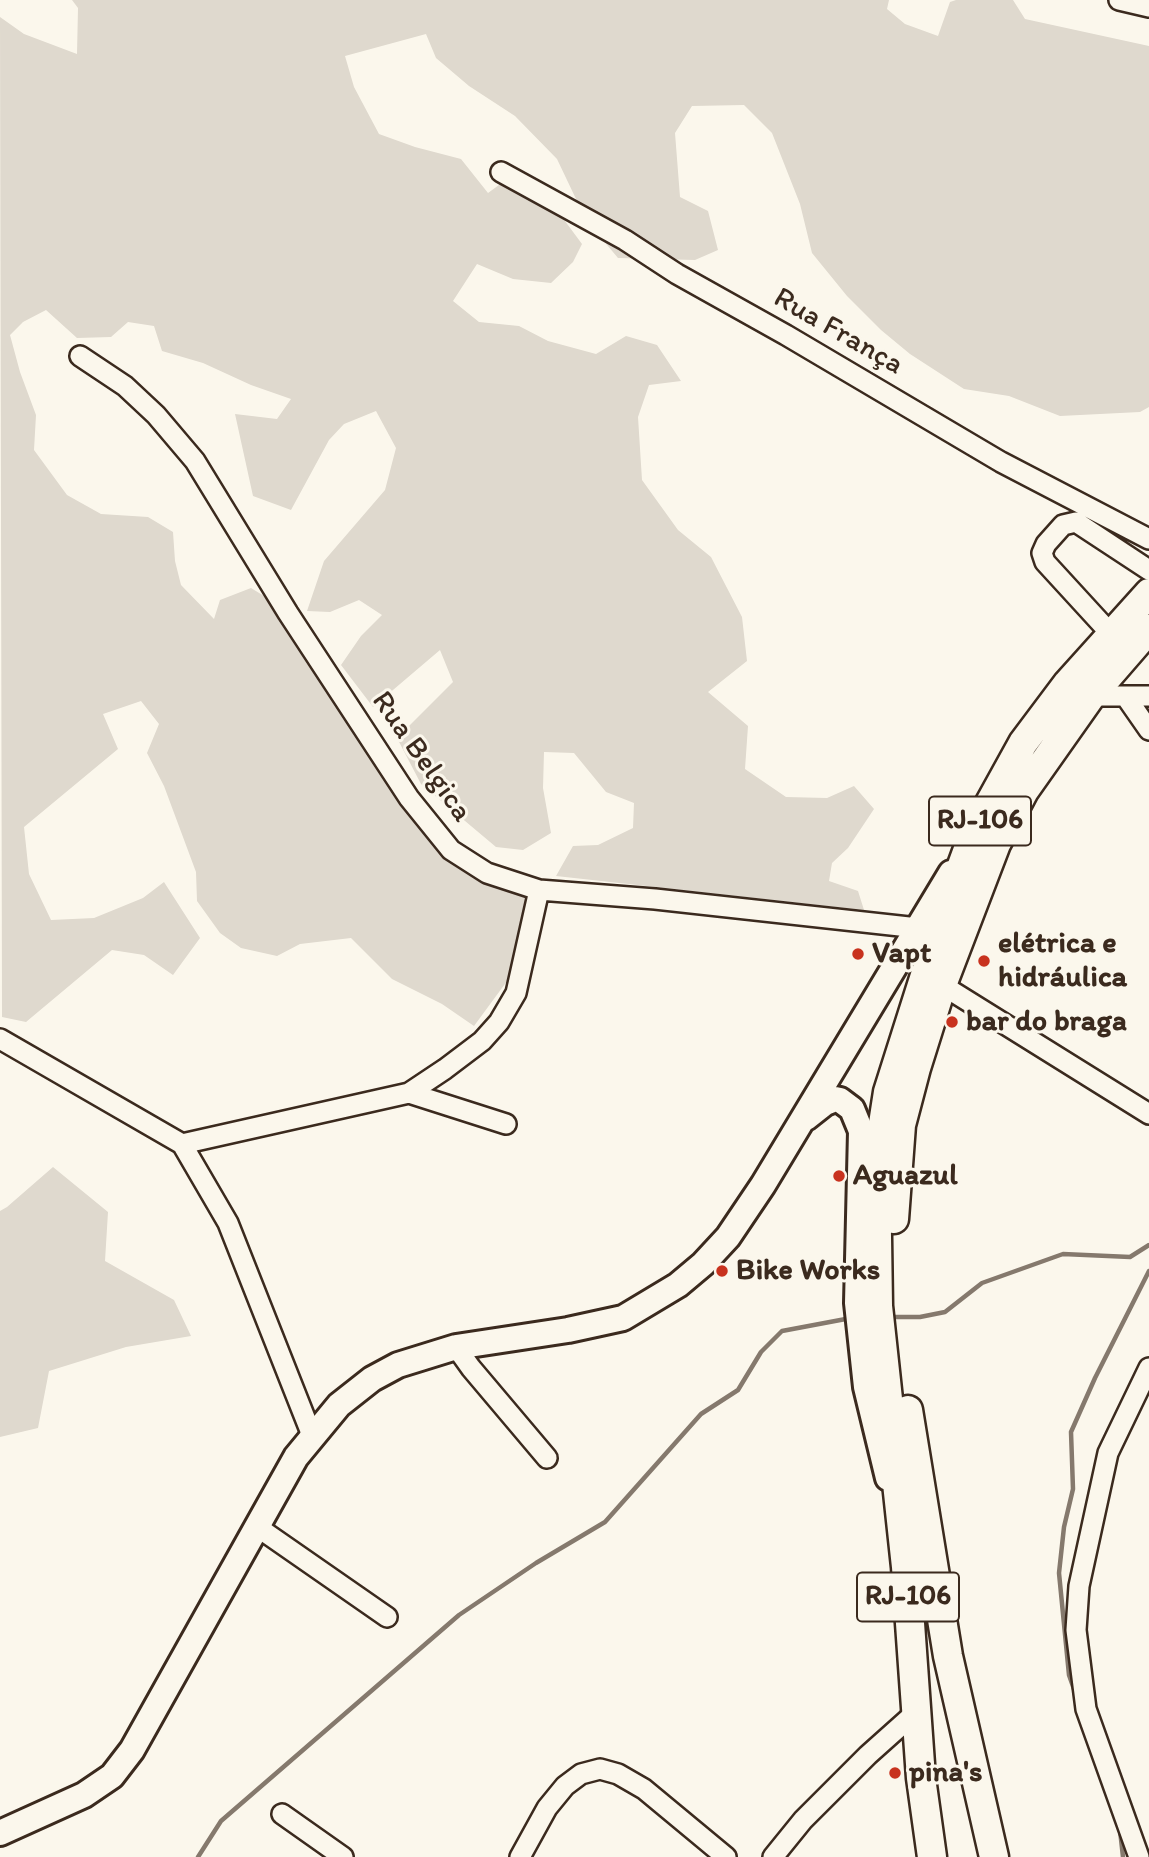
<!DOCTYPE html>
<meta charset="utf-8">
<style>
body{margin:0}
canvas{display:block;background:#fbf7ec}
</style>
<canvas width="1149" height="1857"></canvas>
<script>
const g = document.querySelector('canvas').getContext('2d');
g.lineJoin = 'round';
function fill(path, color) { g.fillStyle = color; g.fill(path, 'evenodd'); }
const shape = rows => new Path2D(rows.map(r => 'M' + r).join(''));
function trace(path, color, width, dash) { g.strokeStyle = color; g.lineWidth = width; g.lineCap = dash ? 'butt' : 'round'; g.setLineDash(dash || []); g.stroke(path); }
function write(font, color, halo, rows, align = 'center') {
  g.font = font + ' Itim,sans-serif'; g.lineWidth = 6; g.setLineDash([]); g.textBaseline = 'middle'; g.strokeStyle = halo; g.fillStyle = color; for (const [text, x, y, turn = 0] of rows) {
    g.save(); g.translate(x, y); g.rotate((+turn || 0) * Math.PI / 180); g.textAlign = isNaN(turn) ? turn : align; if (halo) g.strokeText(text, 0, 0); g.fillText(text, 0, 0); g.restore();
  }
}
const green = shape([
 [72,0,889,0,887,9,905,24,938,36,950,2,956,0,1013,0,1025,19,1149,46,1149,407,1140,412,1060,416,1009,396,964,389,910,354,881,330,847,296,812,253,800,204,772,133,744,105,692,106,675,133,680,197,708,211,718,250,695,260,618,258,586,220,557,159,515,116,469,86,436,58,426,34,345,56,354,87,379,134,415,147,461,159,488,193,514,174,542,190,582,244,573,262,551,283,513,279,477,264,453,301,479,322,519,326,548,341,596,354,626,336,657,345,681,381,649,385,638,417,642,480,678,530,711,557,742,617,747,661,708,692,748,726,745,769,786,797,827,798,854,786,874,809,848,848,832,863,829,881,858,891,864,910,556,876,573,846,598,845,633,828,634,803,606,792,574,753,544,752,543,788,551,833,523,850,496,847,421,784,397,738,453,682,440,650,373,707,341,665,361,636,382,615,359,600,330,612,307,611,324,561,385,490,396,448,376,411,344,424,329,440,291,510,253,496,235,414,277,419,291,399,251,385,203,363,162,351,154,326,128,322,111,337,77,338,46,310,23,322,10,335,20,372,36,415,34,450,67,495,101,514,148,517,173,532,175,561,181,585,214,619,220,600,251,588,277,604,383,780,445,850,529,899,513,973,474,1026,442,1004,392,979,351,938,300,944,277,956,241,948,220,933,197,901,196,872,164,786,147,753,159,724,141,701,103,714,118,749,24,827,29,874,51,920,94,918,143,898,164,882,200,938,173,975,144,955,112,950,26,1022,2,1017,0,17,24,34,77,54,78,8],
 [53,1167,108,1212,105,1261,174,1300,191,1336,126,1347,49,1371,38,1428,0,1437,0,1211,7,1207]
]);
const stream = shape([
 [888,1317,920,1317,945,1312,982,1283,1063,1254,1130,1257,1149,1245],
 [1075,1692,1069,1675,1059,1573,1064,1527,1073,1489,1071,1432,1095,1378,1149,1271],
 [1120,1830,1123,1857],
 [198,1857,221,1821,459,1615,536,1563,605,1522,701,1414,738,1390,761,1352,782,1331,851,1318]
]);
const minor = shape([
 [1119,0,1149,7],
 [501,172,625,240,677,274,786,335,1001,462,1149,539],
 [80,356,125,386,156,415,195,461,288,613,409,798,451,850,487,873,539,890,655,899,918,928],
 [1111,634,1045,562,1042,553,1046,544,1063,525,1076,522,1149,570],
 [1091,696,1149,696],
 [1126,697,1149,730],
 [942,985,1149,1114],
 [0,1039,182,1144,228,1223,313,1438],
 [409,1093,506,1124],
 [182,1144,409,1093,445,1069,482,1041,499,1022,516,993,539,890],
 [456,1347,471,1368,547,1458],
 [256,1526,387,1617],
 [282,1814,343,1857],
 [520,1857,547,1808,565,1786,581,1774,600,1769,618,1774,644,1789,726,1857],
 [773,1857,803,1820,868,1755,915,1713],
 [1139,1857,1086,1709,1076,1630,1079,1586,1108,1453,1149,1368]
]);
const major = shape([
 [806,1118,825,1103,835,1099,840,1100,852,1109,861,1131,857,1303,866,1387,888,1478],
 [0,1833,84,1795,112,1776,132,1750,296,1457,339,1405,372,1379,398,1365,456,1347,568,1330,623,1318,678,1285,703,1264,728,1237,763,1185,951,873]
]);
const highway = shape([
 [894,1219,901,1125,916,1068,942,985,996,844,1024,791,1091,696,1149,629],
 [908,1410,948,1656,994,1857],
 [932,1857,921,1778,906,1567,878,1306,876,1169,888,1092,946,909,975,830,1023,743,1068,683,1149,593]
]);
const markers = [
 [858,954,7,"#c8321e"],
 [984,961,7,"#c8321e"],
 [952,1022,7,"#c8321e"],
 [839,1176,7,"#c8321e"],
 [722,1271,7,"#c8321e"],
 [895,1773,7,"#c8321e"]
];
const shields = [
 [980,821,102],
 [908,1597,102]
];
const shieldNames = [
 ["RJ-106",980,821],
 ["RJ-106",908,1597]
];
const streetNames = [
 ["Rua França",838,332,30],
 ["Rua Belgica",421,757,55]
];
const poiNames = [
 ["elétrica e",998,944],
 ["hidráulica",998,978],
 ["Vapt",872,954],
 ["bar do braga",966,1022],
 ["Aguazul",853,1176],
 ["Bike Works",736,1271],
 ["pina's",909,1773]
];
fill(green, '#dfd9ce');
trace(stream, '#85796d', 4.5);
trace(minor, '#3b2a1e', 24);
trace(major, '#3b2a1e', 30);
trace(highway, '#3b2a1e', 33);
trace(minor, '#fbf7ec', 19);
trace(major, '#fbf7ec', 24);
trace(highway, '#fbf7ec', 28);
for (const [x, y, r, color] of markers) { const dot = new Path2D(); dot.arc(x, y, r, 0, 2 * Math.PI); g.fillStyle = color; g.fill(dot); trace(dot, '#fbf7ec', 2.5); }
for (const [x, y, w] of shields) { const box = new Path2D(); box.roundRect(x - w / 2, y - 24.5, w, 49, 5); g.fillStyle = '#fbf7ec'; g.fill(box); trace(box, '#3b2a1e', 2); }
write('bold 28px', '#3b2a1e', null, shieldNames);
write('30px', '#3b2a1e', '#fbf7ec', streetNames);
write('bold 30px', '#3b2a1e', '#fbf7ec', poiNames, 'left');
</script>
